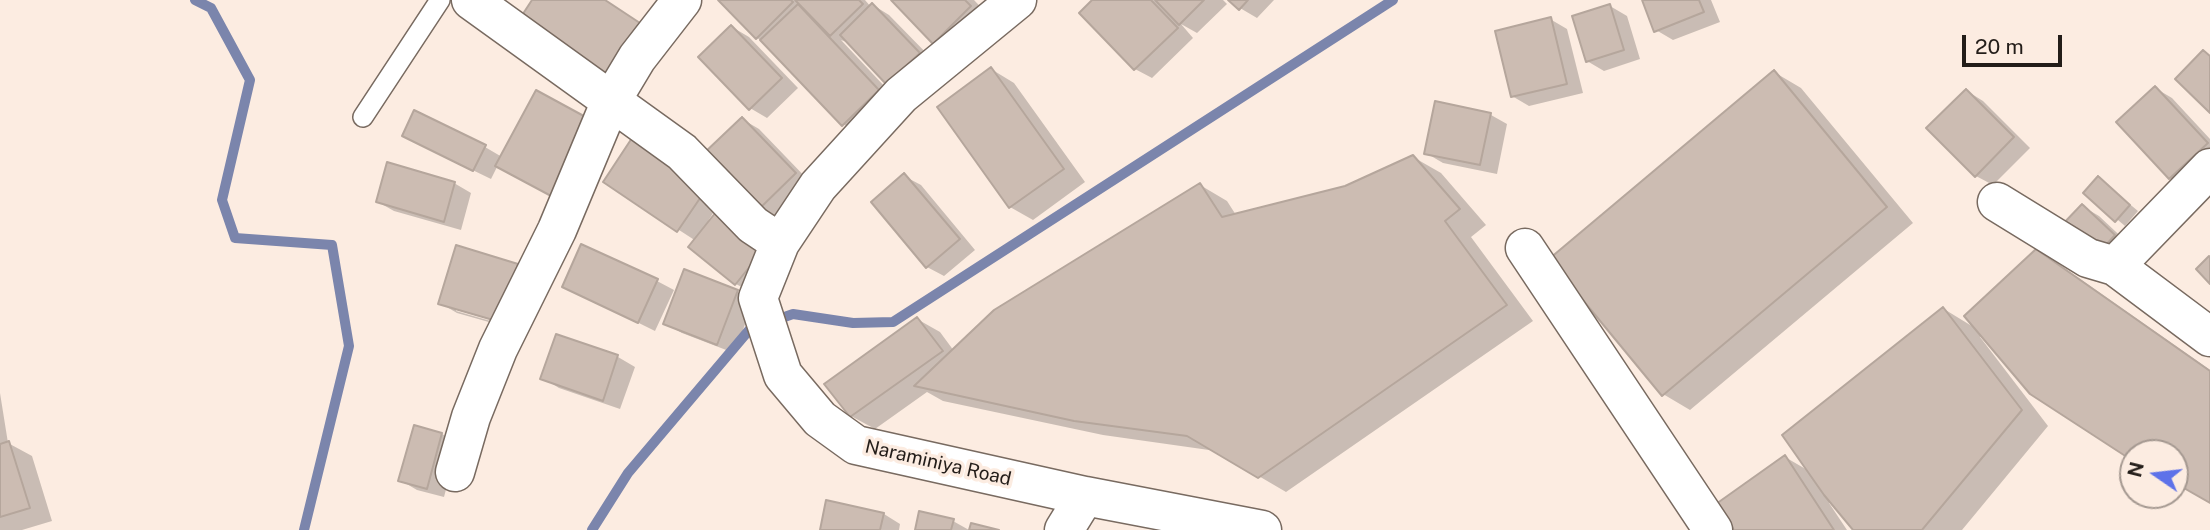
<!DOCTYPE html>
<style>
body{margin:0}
#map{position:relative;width:2210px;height:530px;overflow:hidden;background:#fcece1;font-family:"Public Sans",sans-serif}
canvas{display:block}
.north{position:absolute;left:2119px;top:439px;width:70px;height:70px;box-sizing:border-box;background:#fcece1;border:2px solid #a59991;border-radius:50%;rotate:284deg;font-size:19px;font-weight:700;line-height:28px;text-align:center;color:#231d19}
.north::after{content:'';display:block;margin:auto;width:24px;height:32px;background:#5e72e9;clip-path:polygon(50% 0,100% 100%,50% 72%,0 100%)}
.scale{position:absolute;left:1962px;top:35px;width:100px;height:32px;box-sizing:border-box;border:4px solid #231d19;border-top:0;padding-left:9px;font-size:21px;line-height:24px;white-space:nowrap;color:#231d19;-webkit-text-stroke:5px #fcece1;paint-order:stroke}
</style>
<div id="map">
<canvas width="2210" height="530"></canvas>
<div class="north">N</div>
<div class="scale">20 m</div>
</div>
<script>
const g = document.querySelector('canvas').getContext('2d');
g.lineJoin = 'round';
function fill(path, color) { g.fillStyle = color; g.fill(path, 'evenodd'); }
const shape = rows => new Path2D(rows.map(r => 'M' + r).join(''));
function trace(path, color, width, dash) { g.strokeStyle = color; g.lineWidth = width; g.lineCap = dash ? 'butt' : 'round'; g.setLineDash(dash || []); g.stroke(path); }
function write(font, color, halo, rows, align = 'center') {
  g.font = font + ' "Public Sans",sans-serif'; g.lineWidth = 7; g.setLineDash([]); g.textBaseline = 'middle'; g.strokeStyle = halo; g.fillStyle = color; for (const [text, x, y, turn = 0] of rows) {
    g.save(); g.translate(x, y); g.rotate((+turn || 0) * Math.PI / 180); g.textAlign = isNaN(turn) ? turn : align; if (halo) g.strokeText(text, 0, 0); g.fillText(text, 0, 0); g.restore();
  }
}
const shadow = shape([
 [720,0,865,0,871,7,873,5,889,15,936,63,904,93,849,43,841,40,901,104,866,138,843,124,764,42,757,38],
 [894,0,974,0,993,20,957,55,934,42],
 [1094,0,1223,0,1227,4,1197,33,1181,24,1193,38,1152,78,1135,69],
 [1231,0,1274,0,1257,18,1240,8],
 [1644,0,1711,0,1720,22,1673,40,1656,30],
 [1610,6,1627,16,1640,59,1604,71,1587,61],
 [1550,19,1567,29,1583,93,1529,106,1512,96],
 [732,27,749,37,798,88,767,118,750,108],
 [991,69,1014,83,1085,182,1033,220,1010,207],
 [1774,72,1801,88,1913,223,1690,410,1663,394],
 [2155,88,2172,98,2210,139,2210,166,2187,188,2170,178],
 [1967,91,1983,101,2030,148,1993,185,1976,176],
 [1491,115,1507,124,1497,174,1443,163,1426,153],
 [742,119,759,129,812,184,774,220,757,210],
 [421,145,485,147,502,157,491,179],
 [1413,157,1441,173,1486,225,1471,237,1533,321,1286,492,1216,451,1103,435,943,401,927,392,875,429,851,416,917,319,940,332,954,351,1200,185,1227,201,1236,215,1345,187],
 [904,176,921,185,975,250,944,276,927,267],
 [2098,178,2138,211,2125,226,2086,193],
 [605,182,722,199,708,221,779,260,753,293,736,284,696,241],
 [454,183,471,193,461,230,394,211,378,202],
 [2082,206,2099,216,2131,246,2113,265],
 [2036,251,2063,267,2210,370,2210,501,2175,483,2175,453,2133,453,2133,459,1982,335,1980,337,2048,426,1962,530,1855,530,1831,501,1829,503,1847,530,1736,530,1785,457,1809,471,1944,309,1975,328],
 [517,265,534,275,517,330,457,313,440,303],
 [456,307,509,323,508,326,456,311],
 [657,281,674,290,655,331,564,286],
 [737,292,754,301,734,353,682,333,665,324],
 [557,336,618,357,635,367,620,409,559,388,543,378],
 [0,393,8,443,32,456,52,521,22,530,0,530],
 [442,434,458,444,444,497,417,490,400,480],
 [884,514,900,524,899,530,822,530],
 [953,521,969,530,916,530]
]);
const stream = shape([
 [195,0,211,8,250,80,222,200,235,238,332,245,349,346,304,530],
 [773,321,793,314,853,323,893,322,1393,0],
 [592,530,628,473,750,329,759,326]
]);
const building = shape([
 [532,0,605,0,646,27,608,83,517,23,532,0],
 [718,0,791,0,793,2,756,39,718,0],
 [795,0,859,0,863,4,830,36,795,0],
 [891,0,965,0,971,6,933,44,891,0],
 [1092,0,1151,0,1178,28,1134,70,1079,13,1092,0],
 [1155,0,1204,0,1179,25,1155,0],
 [1228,0,1248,0,1239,10,1228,0],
 [1642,0,1699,0,1704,12,1654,32,1642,0],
 [872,3,920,53,886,84,840,35,872,3],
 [798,4,879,90,842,126,760,40,798,4],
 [1610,4,1624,50,1586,62,1572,16,1610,4],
 [1551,17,1567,84,1511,97,1495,31,1551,17],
 [731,25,782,78,749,110,698,57,731,25],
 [2203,50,2210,56,2210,113,2175,79,2203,50],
 [991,67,1064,169,1009,208,937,107,991,67],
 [1774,70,1887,207,1662,396,1549,259,1774,70],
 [2155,86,2208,143,2169,179,2116,122,2155,86],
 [1966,89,2014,137,1975,177,1926,128,1966,89],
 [536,90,593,121,553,197,495,166,536,90],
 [1435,101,1491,113,1480,165,1424,154,1435,101],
 [414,110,486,145,473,171,402,136,414,110],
 [742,117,796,173,756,212,702,155,742,117],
 [632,138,707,188,677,232,603,182,632,138],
 [1413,155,1460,209,1445,221,1507,305,1258,478,1187,436,1074,421,914,386,994,310,1200,183,1222,217,1345,186,1413,155],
 [387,162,455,182,444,222,376,202,387,162],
 [904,173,960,239,926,268,871,202,904,173],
 [2098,176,2130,205,2115,222,2083,193,2098,176],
 [2082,204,2115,235,2095,257,2061,226,2082,204],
 [716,212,763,250,735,285,688,247,716,212],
 [581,244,658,279,638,323,562,287,581,244],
 [456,245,518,264,500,322,438,304,456,245],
 [2036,249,2210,371,2210,503,2175,483,2175,453,2133,453,2133,461,2030,394,1964,316,2036,249],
 [2209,256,2210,257,2210,284,2196,269,2209,256],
 [684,269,738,290,717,345,663,324,684,269],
 [1943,307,2022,410,1922,530,1853,530,1824,495,1782,435,1943,307],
 [917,317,943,351,850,417,824,384,917,317],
 [556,334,618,355,603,401,540,379,556,334],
 [414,425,442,433,427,489,398,481,414,425],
 [9,441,30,508,0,517,0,444,9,441],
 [1785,455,1834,530,1734,530,1716,504,1785,455],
 [826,500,884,513,880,530,820,530,826,500],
 [919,511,954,519,951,530,915,530,919,511],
 [971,523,999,530,969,530,971,523]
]);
const service = shape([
 [363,117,440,0]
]);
const minor = shape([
 [471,0,682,152,753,225,780,243],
 [1017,0,901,95,818,186,780,243,758,298,783,375,820,419,856,445,1085,496,1262,530],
 [1997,202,2088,258,2115,266,2210,337],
 [1525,248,1713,530],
 [2115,266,2210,168],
 [455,472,471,417,498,349,557,230,610,103,637,58,682,0],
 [1064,530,1085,496]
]);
const streetNames = [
 ["Naraminiya Road",938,463,13]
];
fill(shadow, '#0003');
trace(stream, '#7b85ac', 10);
fill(building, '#ccbcb2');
trace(building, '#b5a69c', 2);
trace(service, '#786a60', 22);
trace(minor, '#786a60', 41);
trace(service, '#fff', 19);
trace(minor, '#fff', 38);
write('19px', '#231d19', '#fcece1', streetNames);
</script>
